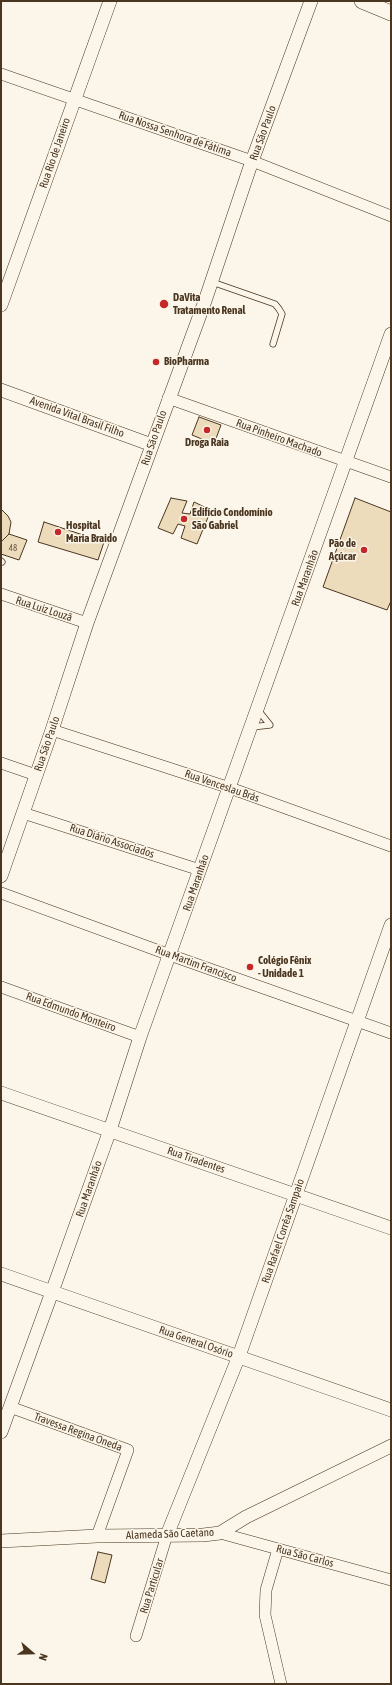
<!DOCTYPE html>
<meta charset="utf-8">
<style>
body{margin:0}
#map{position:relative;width:392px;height:1685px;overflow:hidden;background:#fbf6e9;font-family:"Asap Condensed",sans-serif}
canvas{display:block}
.frame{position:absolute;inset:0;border:2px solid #4a3520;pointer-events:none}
.north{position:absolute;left:12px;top:1633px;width:40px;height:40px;-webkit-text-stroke:3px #fbf6e9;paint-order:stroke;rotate:110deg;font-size:11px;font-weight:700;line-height:16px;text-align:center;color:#4a3520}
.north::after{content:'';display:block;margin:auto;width:14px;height:18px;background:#4a3520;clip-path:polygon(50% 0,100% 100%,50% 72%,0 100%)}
</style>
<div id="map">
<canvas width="392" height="1685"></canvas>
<div class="frame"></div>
<div class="north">N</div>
</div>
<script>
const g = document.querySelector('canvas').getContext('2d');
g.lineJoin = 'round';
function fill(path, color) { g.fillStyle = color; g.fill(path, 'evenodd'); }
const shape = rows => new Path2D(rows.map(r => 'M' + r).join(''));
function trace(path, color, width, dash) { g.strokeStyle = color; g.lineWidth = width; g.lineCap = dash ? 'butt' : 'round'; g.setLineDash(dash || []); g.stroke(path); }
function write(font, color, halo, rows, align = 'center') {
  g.font = font + ' "Asap Condensed",sans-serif'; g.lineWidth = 3; g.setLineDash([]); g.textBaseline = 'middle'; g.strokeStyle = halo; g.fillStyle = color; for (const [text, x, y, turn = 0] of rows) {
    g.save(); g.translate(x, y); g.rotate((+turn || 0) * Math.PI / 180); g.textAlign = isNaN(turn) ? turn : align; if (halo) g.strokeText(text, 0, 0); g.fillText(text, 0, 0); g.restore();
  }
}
const building = shape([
 [199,417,221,425,214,444,192,435,199,417],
 [171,498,187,501,182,513,190,514,194,502,211,510,197,544,181,538,185,526,178,524,173,534,158,528,171,498],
 [355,498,391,512,391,601,387,610,323,587,355,498],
 [1,509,8,516,11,522,9,534,1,542,1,509],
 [44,522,104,542,98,560,38,542,44,522],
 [9,534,27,540,19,560,1,554,1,542,9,534],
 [98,1552,112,1555,105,1583,91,1579,98,1552]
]);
const service = shape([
 [212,282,275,304,279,309,282,314,273,344],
 [1,561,2,562],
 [252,727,270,725,258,710]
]);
const minor = shape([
 [1,74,252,161,391,216],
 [168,398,391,477],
 [1,594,87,623],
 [52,730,230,788,391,846],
 [1,763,36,775],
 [23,813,200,870],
 [1,893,170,955,391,1033],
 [1,987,140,1037],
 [10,1407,128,1450,97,1536],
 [220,1533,391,1580],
 [278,1549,266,1590,265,1615,281,1684],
 [136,1636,167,1535]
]);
const tertiary = shape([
 [1,305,110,1],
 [1,390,152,445],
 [1,876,52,730,87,623,205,301,252,161,311,1],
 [1,1093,391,1228],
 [1,1274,391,1410],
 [1,1432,52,1292,110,1130,140,1037,391,334],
 [167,1535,239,1356,391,925],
 [1,1541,97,1536,203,1535,220,1533,246,1517,391,1446]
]);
const secondary = shape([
 [362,1,391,13]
]);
const markers = [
 [164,304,5,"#c62828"],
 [156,362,4,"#c62828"],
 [207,430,4,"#c62828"],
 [184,519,4,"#c62828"],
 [58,532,4,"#c62828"],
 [364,550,4,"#c62828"],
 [250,967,4,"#c62828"]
];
const numberNames = [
 ["48",13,548]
];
const streetNames = [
 ["Rua São Paulo",263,133,-70],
 ["Rua Nossa Senhora de Fátima",175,134,19],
 ["Rua Rio de Janeiro",55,153,-71],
 ["Avenida Vital Brasil Filho",77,417,20],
 ["Rua São Paulo",154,438,-71],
 ["Rua Pinheiro Machado",279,438,20],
 ["Rua Maranhão",305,578,-70],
 ["Rua Luiz Louzã",44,609,18],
 ["Rua São Paulo",47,744,-71],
 ["Rua Venceslau Brás",222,786,19],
 ["Rua Diário Associados",112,841,18],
 ["Rua Maranhão",196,883,-71],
 ["Rua Martim Francisco",196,964,20],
 ["Rua Edmundo Monteiro",71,1012,20],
 ["Rua Tiradentes",196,1160,19],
 ["Rua Maranhão",89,1189,-71],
 ["Rua Rafael Corrêa Sampaio",283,1231,-71],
 ["Rua General Osório",196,1342,19],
 ["Travessa Regina Oneda",78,1432,20],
 ["Alameda São Caetano",170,1534,-2],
 ["Rua São Carlos",305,1556,15],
 ["Rua Particular",152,1586,-73]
];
const poiNames = [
 ["DaVita",173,298],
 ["Tratamento Renal",173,311],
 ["BioPharma",164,362],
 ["Droga Raia",207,443,"center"],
 ["Edifício Condomínio",192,513],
 ["São Gabriel",192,526],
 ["Hospital",66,526],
 ["Maria Braido",66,539],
 ["Pão de",356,544,"right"],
 ["Açúcar",356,557,"right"],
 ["Colégio Fênix",258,961],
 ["- Unidade 1",258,974]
];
fill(building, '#ecdcbc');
trace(building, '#4a3520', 1);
trace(service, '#4a3520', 7);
trace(minor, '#4a3520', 12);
trace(tertiary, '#4a3520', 14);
trace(secondary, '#4a3520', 16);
trace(service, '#fbf6e9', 5.5);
trace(minor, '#fbf6e9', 11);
trace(tertiary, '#fbf6e9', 13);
trace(secondary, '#fbf6e9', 15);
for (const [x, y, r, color] of markers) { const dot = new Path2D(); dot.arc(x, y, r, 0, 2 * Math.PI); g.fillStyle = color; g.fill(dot); trace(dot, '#fbf6e9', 1.5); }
write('9px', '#725f47', null, numberNames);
write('11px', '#4a3520', '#fbf6e9', streetNames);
write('bold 11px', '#4a3520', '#fbf6e9', poiNames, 'left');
</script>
